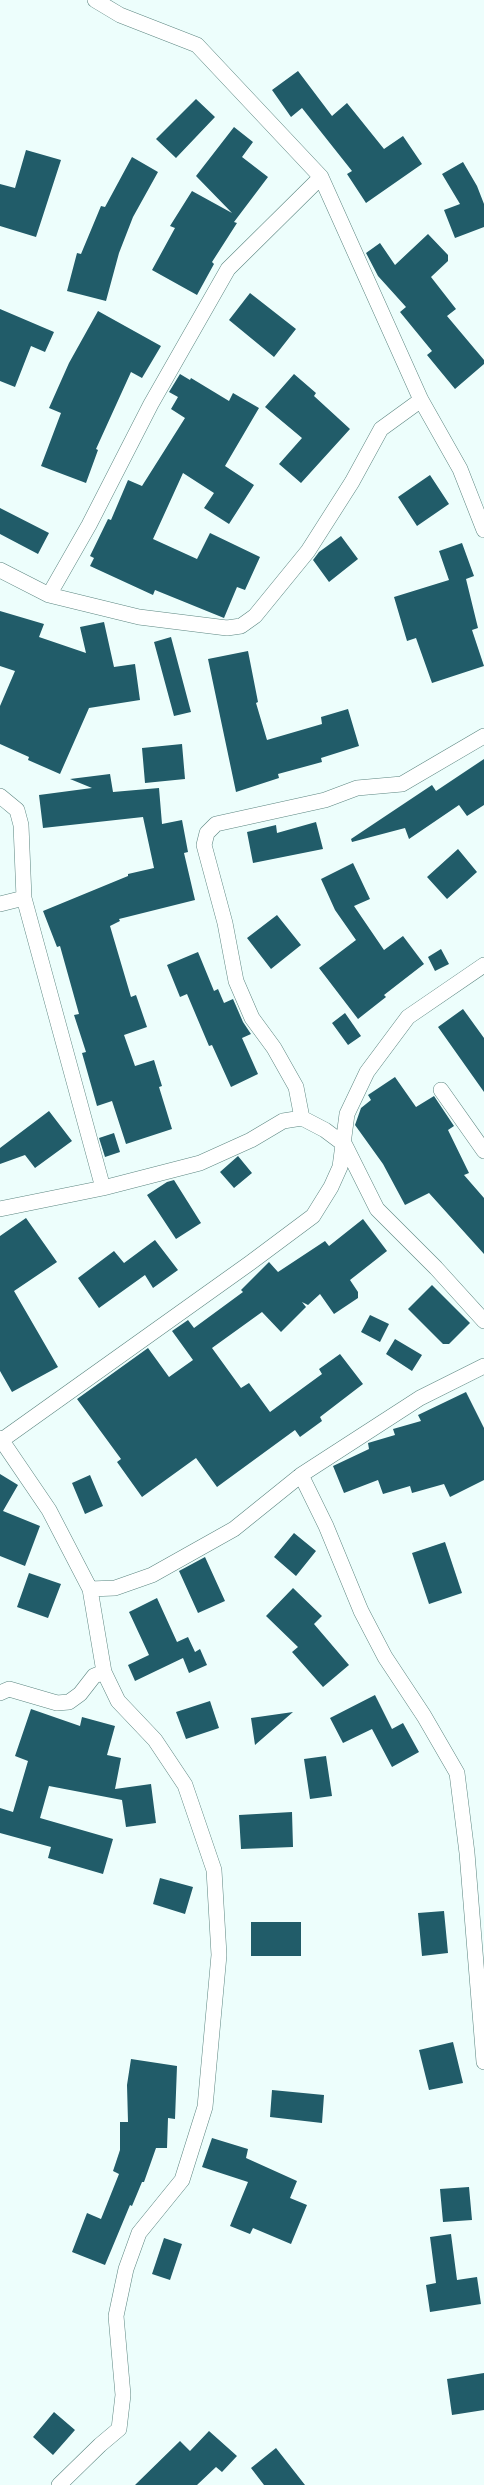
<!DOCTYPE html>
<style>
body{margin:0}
canvas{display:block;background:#edfefc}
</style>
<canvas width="484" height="2485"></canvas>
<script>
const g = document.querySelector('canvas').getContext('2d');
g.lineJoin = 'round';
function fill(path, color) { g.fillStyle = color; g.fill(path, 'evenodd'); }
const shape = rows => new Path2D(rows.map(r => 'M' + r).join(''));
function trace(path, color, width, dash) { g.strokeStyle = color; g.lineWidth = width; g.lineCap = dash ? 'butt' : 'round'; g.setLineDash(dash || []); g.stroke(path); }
const building = shape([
 [298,71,332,116,347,103,384,149,403,136,422,164,366,203,347,174,352,171,302,108,291,117,272,90],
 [196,99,215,117,176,158,156,139],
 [234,127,253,142,242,157,268,177,234,222,237,223,212,262,214,264,197,295,152,270,175,228,170,226,192,191,232,213,196,176],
 [26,150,61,160,36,237,0,226,0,184,15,188],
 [132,157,158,172,133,217,119,253,106,301,67,291,77,253,81,254,101,206,105,207],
 [463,162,477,186,484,204,484,227,455,238,444,210,460,204,442,174],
 [428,234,448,255,448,261,431,277,456,309,447,316,484,360,484,364,455,389,427,355,432,351,400,312,406,307,378,276,366,253,380,243,395,265],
 [250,293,296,329,274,357,229,320],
 [0,309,54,332,45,352,31,346,15,387,0,381],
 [98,311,161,346,142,378,131,372,96,449,98,450,86,483,41,466,61,413,49,408,69,363],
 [180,374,190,380,191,378,229,401,233,393,259,408,225,466,254,485,229,524,204,508,214,493,183,473,153,539,197,559,210,533,260,557,245,590,237,587,224,618,155,590,153,595,90,566,94,558,90,556,108,519,111,520,128,480,142,486,185,418,171,409,178,397,169,392],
 [294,374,316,393,314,396,350,429,301,483,279,464,302,438,265,407],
 [430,475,449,504,417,526,398,497],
 [0,508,49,533,38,554,0,534],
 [341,536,358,559,329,582,313,560,319,552],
 [462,543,474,576,466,579,478,628,472,630,484,666,432,683,416,638,407,641,394,597,449,580,439,551],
 [0,611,44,624,39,637,86,653,80,627,104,622,114,667,135,664,140,700,89,708,60,774,28,760,29,757,0,744,0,706,15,671,0,666],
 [171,637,191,712,174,716,154,642],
 [248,651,258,702,256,703,267,740,322,724,321,717,348,709,359,746,321,758,322,762,278,774,279,778,236,792,208,659],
 [182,744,185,779,145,783,142,748],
 [484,759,484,805,467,816,459,805,409,839,405,828,352,842,351,839,432,785,436,791],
 [110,774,113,792,159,788,162,824,182,820,188,852,184,853,195,900,119,919,120,921,110,926,131,997,136,995,147,1027,124,1035,135,1066,154,1060,162,1086,159,1087,172,1129,126,1144,112,1101,97,1106,82,1053,86,1052,74,1015,79,1014,60,946,57,947,43,911,128,876,128,874,154,868,143,817,43,828,39,795,92,788,70,779],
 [316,822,323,849,253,863,247,832,276,825,277,833],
 [458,849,477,872,447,899,427,877],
 [353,863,370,899,354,906,384,950,403,936,424,964,384,995,386,997,358,1019,319,968,356,940,335,910,321,879],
 [277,915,301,945,271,969,247,938],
 [441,949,449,964,435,971,428,957],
 [198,952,214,991,218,989,224,1003,233,999,243,1022,251,1034,242,1038,258,1074,231,1087,212,1045,209,1046,187,994,180,997,167,965],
 [463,1009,484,1038,484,1092,438,1027],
 [345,1013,361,1036,348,1045,332,1023],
 [395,1077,416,1107,434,1096,454,1126,448,1130,469,1173,464,1175,484,1198,484,1254,429,1193,405,1205,383,1164,355,1125,361,1108,371,1100,368,1095],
 [49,1111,72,1141,35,1168,25,1155,0,1164,0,1148],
 [114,1133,120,1152,105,1157,99,1138],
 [238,1156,252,1173,234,1188,220,1172],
 [174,1180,201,1223,176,1239,147,1195,167,1182],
 [26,1218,57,1262,14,1291,58,1367,12,1392,0,1371,0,1236],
 [363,1219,387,1251,350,1280,358,1292,358,1298,334,1314,320,1294,308,1305,302,1302,306,1307,281,1332,262,1312,212,1348,241,1388,249,1383,270,1412,322,1374,319,1369,340,1354,363,1384,320,1417,322,1421,300,1437,295,1430,217,1487,196,1458,142,1497,117,1462,121,1459,77,1399,148,1348,169,1377,193,1360,172,1331,188,1320,194,1328,243,1292,241,1290,269,1262,278,1272,325,1241,329,1246],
 [155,1240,178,1270,153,1288,145,1275,99,1308,78,1278,114,1251,124,1263],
 [432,1285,470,1323,449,1344,443,1344,408,1309],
 [370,1315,389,1324,380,1342,361,1332],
 [395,1339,422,1355,412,1371,386,1354],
 [466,1392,484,1428,484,1480,450,1497,444,1484,412,1493,410,1486,383,1494,378,1480,344,1493,333,1466,369,1449,368,1443,395,1435,393,1429,421,1421,418,1415],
 [0,1474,18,1485,3,1511,40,1526,25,1566,0,1556],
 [90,1475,103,1506,85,1514,72,1483],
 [294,1533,316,1551,296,1576,274,1557],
 [445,1542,462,1593,429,1604,412,1553],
 [205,1557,225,1601,198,1613,179,1571],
 [29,1573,61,1584,48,1618,17,1607],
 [293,1588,322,1616,314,1624,349,1665,323,1687,292,1652,298,1647,266,1616],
 [157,1598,177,1642,188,1637,195,1652,200,1649,207,1665,189,1673,183,1658,135,1681,128,1665,149,1655,129,1612],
 [375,1695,392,1729,403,1723,419,1752,392,1767,372,1729,343,1743,330,1718],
 [210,1701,219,1728,186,1739,176,1712],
 [31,1709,80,1726,82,1717,115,1726,107,1755,121,1758,115,1789,151,1784,156,1823,126,1827,122,1800,49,1786,40,1818,113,1839,103,1874,48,1858,51,1847,0,1833,0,1808,13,1812,28,1761,15,1756],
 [293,1712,255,1745,251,1718],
 [326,1756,332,1796,310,1799,304,1759],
 [292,1812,293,1847,241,1849,239,1815],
 [160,1878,193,1887,185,1914,153,1904],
 [444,1911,448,1953,422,1956,418,1913],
 [251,1922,301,1922,301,1956,251,1956],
 [453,2042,463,2083,429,2090,419,2050],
 [131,2059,177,2066,175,2119,168,2118,167,2148,156,2148,144,2182,142,2182,132,2206,130,2205,105,2265,72,2252,87,2213,101,2219,119,2174,113,2171,120,2150,120,2122,128,2122,127,2085],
 [272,2090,324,2095,322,2123,270,2117],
 [212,2138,248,2149,246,2158,297,2181,290,2198,307,2205,291,2244,253,2228,250,2234,230,2226,248,2182,202,2167],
 [469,2187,472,2220,443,2222,440,2189],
 [451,2234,457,2280,477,2277,481,2304,430,2312,426,2285,436,2283,430,2237],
 [164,2238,182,2244,170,2280,152,2274],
 [484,2373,484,2410,452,2415,447,2379],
 [54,2412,75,2430,53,2455,33,2437],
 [209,2431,237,2456,222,2472,216,2467,197,2485,135,2485,180,2441,190,2451],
 [276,2448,305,2485,264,2485,251,2468]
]);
const street = shape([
 [95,0,120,15,197,45,321,177,421,400,460,469,484,530],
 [0,570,49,595,139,617,227,628,241,626,255,616,308,551,352,482,381,429,421,400],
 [49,595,89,525,151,404,228,269,321,177],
 [484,736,402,784,357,788,325,800,216,824,207,833,204,845,225,923,236,981,252,1018,274,1048,296,1087,302,1118,325,1130,345,1145,377,1209,436,1268,484,1321],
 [0,796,17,810,21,825,24,898,103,1188],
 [0,904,24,898],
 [441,1090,484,1151],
 [0,1209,103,1188,200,1163,251,1140,283,1121,302,1118],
 [0,1438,49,1510,90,1589,104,1672,118,1701,155,1740,185,1785,214,1870,219,1955,205,2107,182,2180,139,2233,126,2269,116,2316,123,2395,119,2429,100,2445,59,2485],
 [2,1440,250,1263,313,1216,331,1187,340,1167,347,1114,367,1072,408,1017,484,965],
 [301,1475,326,1526,361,1611,385,1657,424,1716,457,1773,467,1853,484,2062],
 [90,1589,115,1588,152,1575,234,1529,301,1475,420,1398,484,1366],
 [0,1693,9,1689,57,1703,69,1702,80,1694,94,1676,104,1672]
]);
fill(building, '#215c69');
trace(street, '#5c8681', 16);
trace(street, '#fff', 15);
</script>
